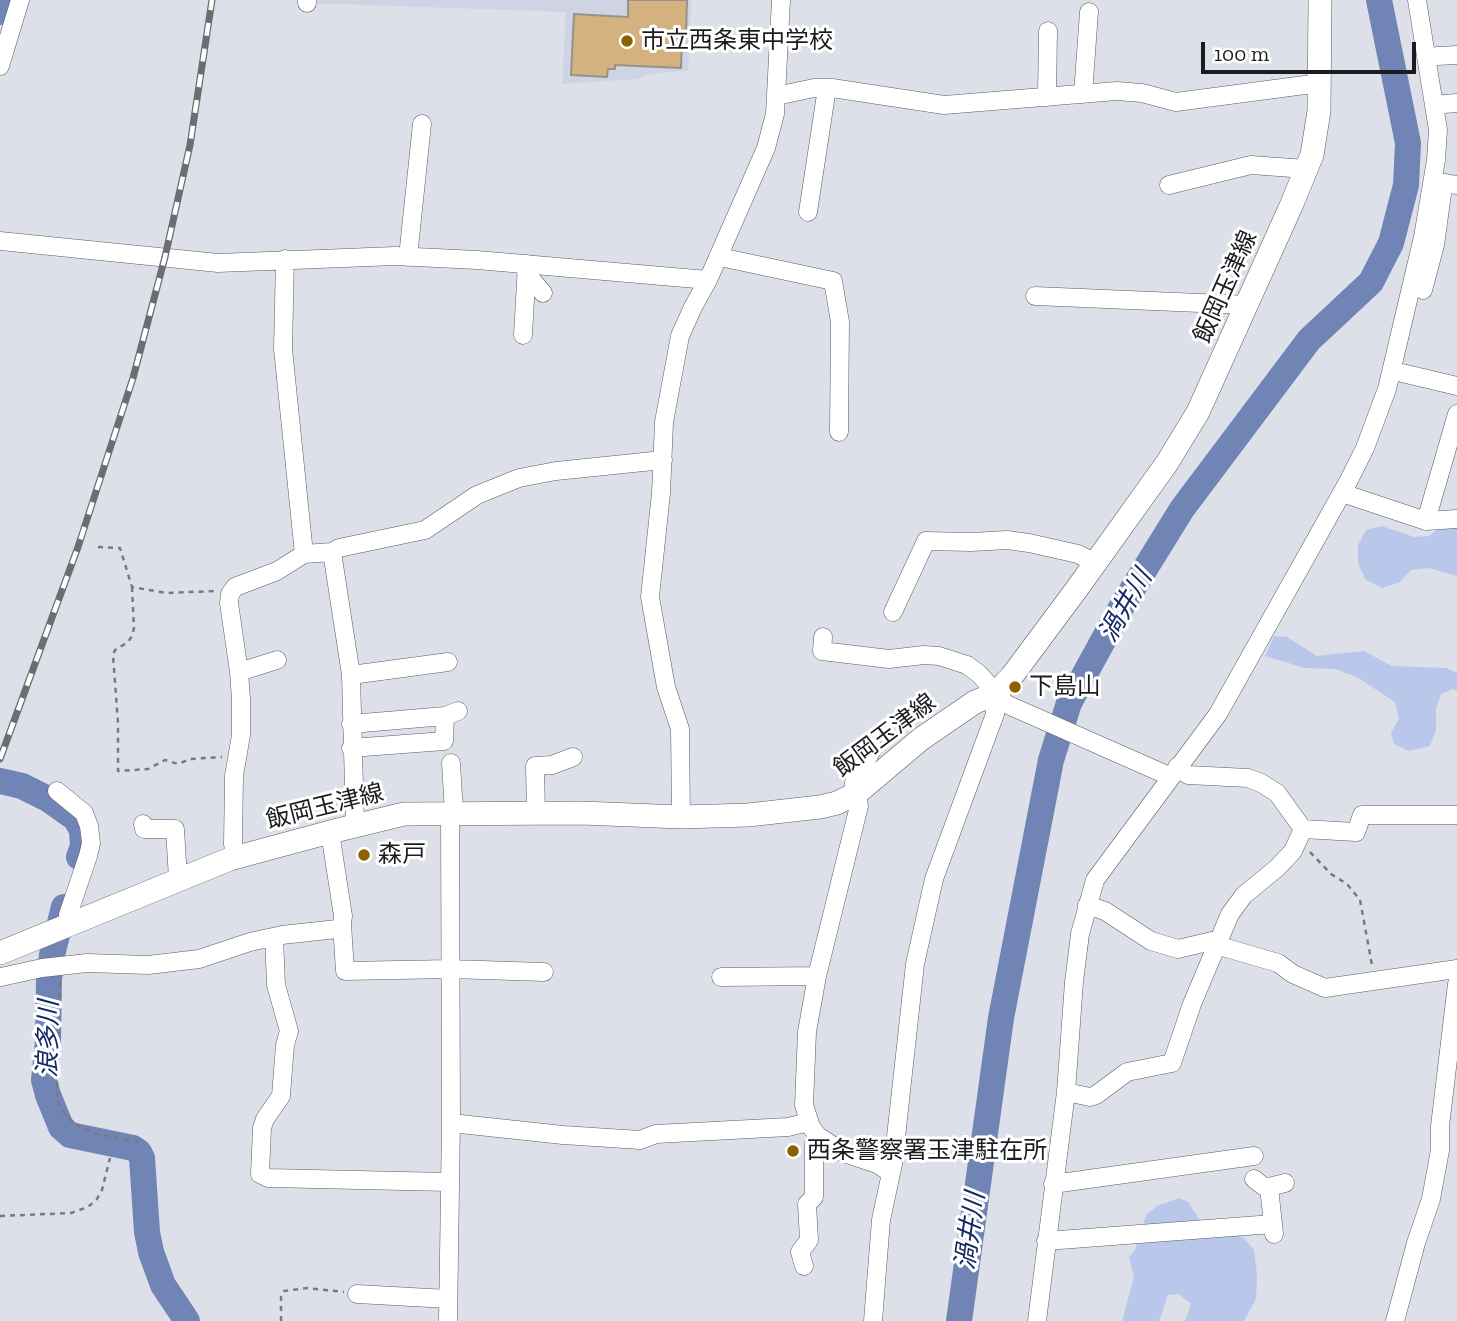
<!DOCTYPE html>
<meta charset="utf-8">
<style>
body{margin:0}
#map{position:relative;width:1457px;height:1321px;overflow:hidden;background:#dde0e8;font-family:"Zilla Slab",serif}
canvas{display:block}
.scale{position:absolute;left:1201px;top:42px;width:215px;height:32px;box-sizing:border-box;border:4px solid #1b1c1f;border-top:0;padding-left:9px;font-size:21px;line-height:24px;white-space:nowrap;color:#1b1c1f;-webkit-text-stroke:5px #fff;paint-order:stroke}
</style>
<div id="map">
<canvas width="1457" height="1321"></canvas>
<div class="scale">100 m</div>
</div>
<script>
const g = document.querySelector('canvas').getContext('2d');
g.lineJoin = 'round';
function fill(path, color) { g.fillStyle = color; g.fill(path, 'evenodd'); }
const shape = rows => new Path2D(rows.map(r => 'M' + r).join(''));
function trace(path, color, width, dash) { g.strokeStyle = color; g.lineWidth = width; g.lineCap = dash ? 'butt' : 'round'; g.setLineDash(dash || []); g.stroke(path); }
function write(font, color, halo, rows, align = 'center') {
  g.font = font + ' "Zilla Slab","Noto Sans JP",serif'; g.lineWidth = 6; g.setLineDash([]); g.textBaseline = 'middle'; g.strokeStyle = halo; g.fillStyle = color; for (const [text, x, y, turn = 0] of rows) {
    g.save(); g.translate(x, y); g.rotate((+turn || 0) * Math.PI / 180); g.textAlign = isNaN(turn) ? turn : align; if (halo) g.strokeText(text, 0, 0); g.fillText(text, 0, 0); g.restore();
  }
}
const built = shape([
 [311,0,691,0,688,70,652,74,636,79,562,84,566,12,310,3]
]);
const green = shape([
 [1382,526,1414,537,1429,536,1439,528,1457,526,1457,576,1428,568,1411,570,1400,582,1382,588,1365,579,1358,563,1358,545,1366,530],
 [1274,636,1287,637,1317,656,1364,651,1392,666,1446,668,1457,673,1457,690,1452,689,1441,694,1436,709,1436,730,1430,746,1409,751,1394,744,1391,733,1399,718,1395,702,1357,677,1335,669,1305,668,1265,656],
 [1179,1198,1188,1202,1199,1219,1244,1238,1254,1250,1257,1275,1256,1299,1244,1321,1185,1321,1191,1304,1179,1294,1168,1295,1159,1321,1122,1321,1134,1277,1129,1257,1135,1250,1146,1215,1157,1206]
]);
const river = shape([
 [0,12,3,0],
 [0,781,22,786,48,799,75,818,82,830,83,846,79,857],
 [64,907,52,955,49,980,48,1041,44,1080,48,1095,61,1127,70,1135,133,1148,139,1152,142,1158,147,1232,151,1252,163,1285,187,1321],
 [959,1321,1001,1018,1051,760,1069,703,1122,606,1182,509,1309,340,1371,282,1391,243,1406,185,1408,143,1379,0]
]);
const building = shape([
 [628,0,687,0,686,36,682,36,681,68,615,65,615,69,608,69,607,77,571,75,574,14,628,17,628,0]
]);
const path = shape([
 [98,547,120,548,132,587,166,593,214,591],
 [132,587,134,628,132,636,128,642,115,650,113,655,118,723,118,771,148,769,165,760,178,764,190,759,222,757],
 [1310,852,1331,874,1347,884,1360,900,1372,965],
 [60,982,57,1084,57,1100,64,1113,75,1124,93,1133,144,1143],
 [0,1216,71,1213,88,1207,97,1199,102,1190,110,1158],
 [281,1321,281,1297,284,1291,307,1288,344,1292]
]);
const minor = shape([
 [307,3,307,0],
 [1437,56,1457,55],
 [0,66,20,0],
 [1083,94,1089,12],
 [776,96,814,88,832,88,944,105,1117,91,1142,93,1176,102,1320,83],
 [1047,97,1048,31],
 [1444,104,1457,103],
 [1444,183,1457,185],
 [1169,185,1251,165,1306,169],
 [808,212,827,88],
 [0,241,218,263,395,256,477,260,708,280,766,148,775,114,781,0],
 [408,257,422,124],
 [720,257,833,281,840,322,839,432],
 [285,259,283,349,304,554],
 [526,273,543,293],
 [1423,290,1435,245,1442,194],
 [1035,296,1247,305],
 [523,335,527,264],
 [1402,373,1457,386],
 [1348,495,1426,521,1457,519],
 [1426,521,1457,414],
 [332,552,339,548,425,530,477,495,519,478,556,471,663,460],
 [893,612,926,541,971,542,1007,540,1029,543,1078,554,1095,563],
 [823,637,822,651,889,659,924,655,939,656,967,665,979,674,1006,704,1169,776],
 [277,660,239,672,229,603,230,594,235,587,277,571,304,554,332,552,351,675,355,825],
 [351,675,448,662],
 [351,724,445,716,458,711],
 [351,748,444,741,445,716],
 [873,748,854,783,859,806,817,976,807,1032,804,1105,811,1127,818,1136,844,1153,877,1164,891,1173],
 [451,763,454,813],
 [1177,767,1188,775,1248,778,1261,783,1277,793,1303,829,1356,832,1362,815,1457,815],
 [57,791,84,813,89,826,91,843,88,856,68,915,72,922],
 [536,814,535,766,552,765,573,757],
 [681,817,680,729,666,687,650,597,661,493,664,422,680,336,693,307,708,280],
 [143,824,144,829,175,829,178,879],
 [236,857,233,844,234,776,241,735,241,699,239,672],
 [1087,905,1105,911,1151,941,1178,949,1212,941,1223,947,1278,963,1293,974,1325,988,1457,969],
 [342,924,345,971,451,969,544,972],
 [274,937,276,985,289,1031,285,1045,281,1096,265,1119,262,1128,260,1174,268,1178,449,1182],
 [1,977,42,968,87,963,148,965,199,959,250,942,282,935,337,929,342,924,343,916,330,832],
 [721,977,817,976],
 [1066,1092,1090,1097,1096,1095,1127,1072,1172,1063,1192,1004,1230,914,1244,895,1277,868,1293,851,1303,829],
 [451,1123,563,1135,640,1140,656,1134,788,1127,809,1122],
 [1254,1179,1263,1186,1269,1187,1285,1183],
 [1053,1184,1254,1156],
 [1269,1187,1274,1234],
 [1046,1241,1273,1224],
 [804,1266,800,1252,809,1240,807,1204,814,1197,814,1144,818,1136],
 [357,1294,448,1299],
 [448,1321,451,1123,450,813],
 [873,1321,881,1220,893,1164,915,964,934,879,995,714,995,694],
 [1037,1321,1066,1092,1074,982,1080,934,1095,880,1218,714,1348,482,1365,448,1387,389,1423,237,1436,160,1438,130,1417,0],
 [1395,1321,1416,1243,1431,1199,1440,1150,1440,1126,1457,984]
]);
const major = shape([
 [0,953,230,859,330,832,404,814,582,813,681,817,748,815,820,807,837,803,857,793,921,739,975,702,995,694,1012,676,1076,590,1167,463,1198,412,1291,206,1312,155,1319,111,1320,0]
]);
const rail = shape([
 [0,759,78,547,133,378,165,257,190,145,212,0]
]);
const markers = [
 [627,41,7,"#8c6003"],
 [1015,687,7,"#8c6003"],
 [364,855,7,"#8c6003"],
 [793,1151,7,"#8c6003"]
];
const poiNames = [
 ["市立西条東中学校",641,41],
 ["下島山",1029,687],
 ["森戸",378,855],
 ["西条警察署玉津駐在所",807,1151]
];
const streetNames = [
 ["飯岡玉津線",1226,287,-66],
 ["飯岡玉津線",885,736,-37],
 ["飯岡玉津線",325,807,-14]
];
const waterNames = [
 ["渦井川",1126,606,-60],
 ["浪多川",49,1039,-89],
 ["渦井川",971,1231,-82]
];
fill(built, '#ced4e3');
fill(green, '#b8c7ea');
trace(river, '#7084b5', 26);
fill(building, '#d4b280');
trace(building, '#96928b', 2);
trace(minor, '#595b62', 19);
trace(major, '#595b62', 24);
trace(path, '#797a80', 2.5, [5, 5]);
trace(minor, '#fff', 18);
trace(major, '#fff', 23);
trace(rail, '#6b6d72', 7);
trace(rail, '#fff', 4.5, [13]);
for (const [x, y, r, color] of markers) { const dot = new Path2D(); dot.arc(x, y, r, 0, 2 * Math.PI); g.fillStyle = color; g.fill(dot); trace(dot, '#fff', 2.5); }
write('24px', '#1b1c1f', '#fff', poiNames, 'left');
write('24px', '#1b1c1f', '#fff', streetNames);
write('italic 26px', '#152863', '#fff', waterNames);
</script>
